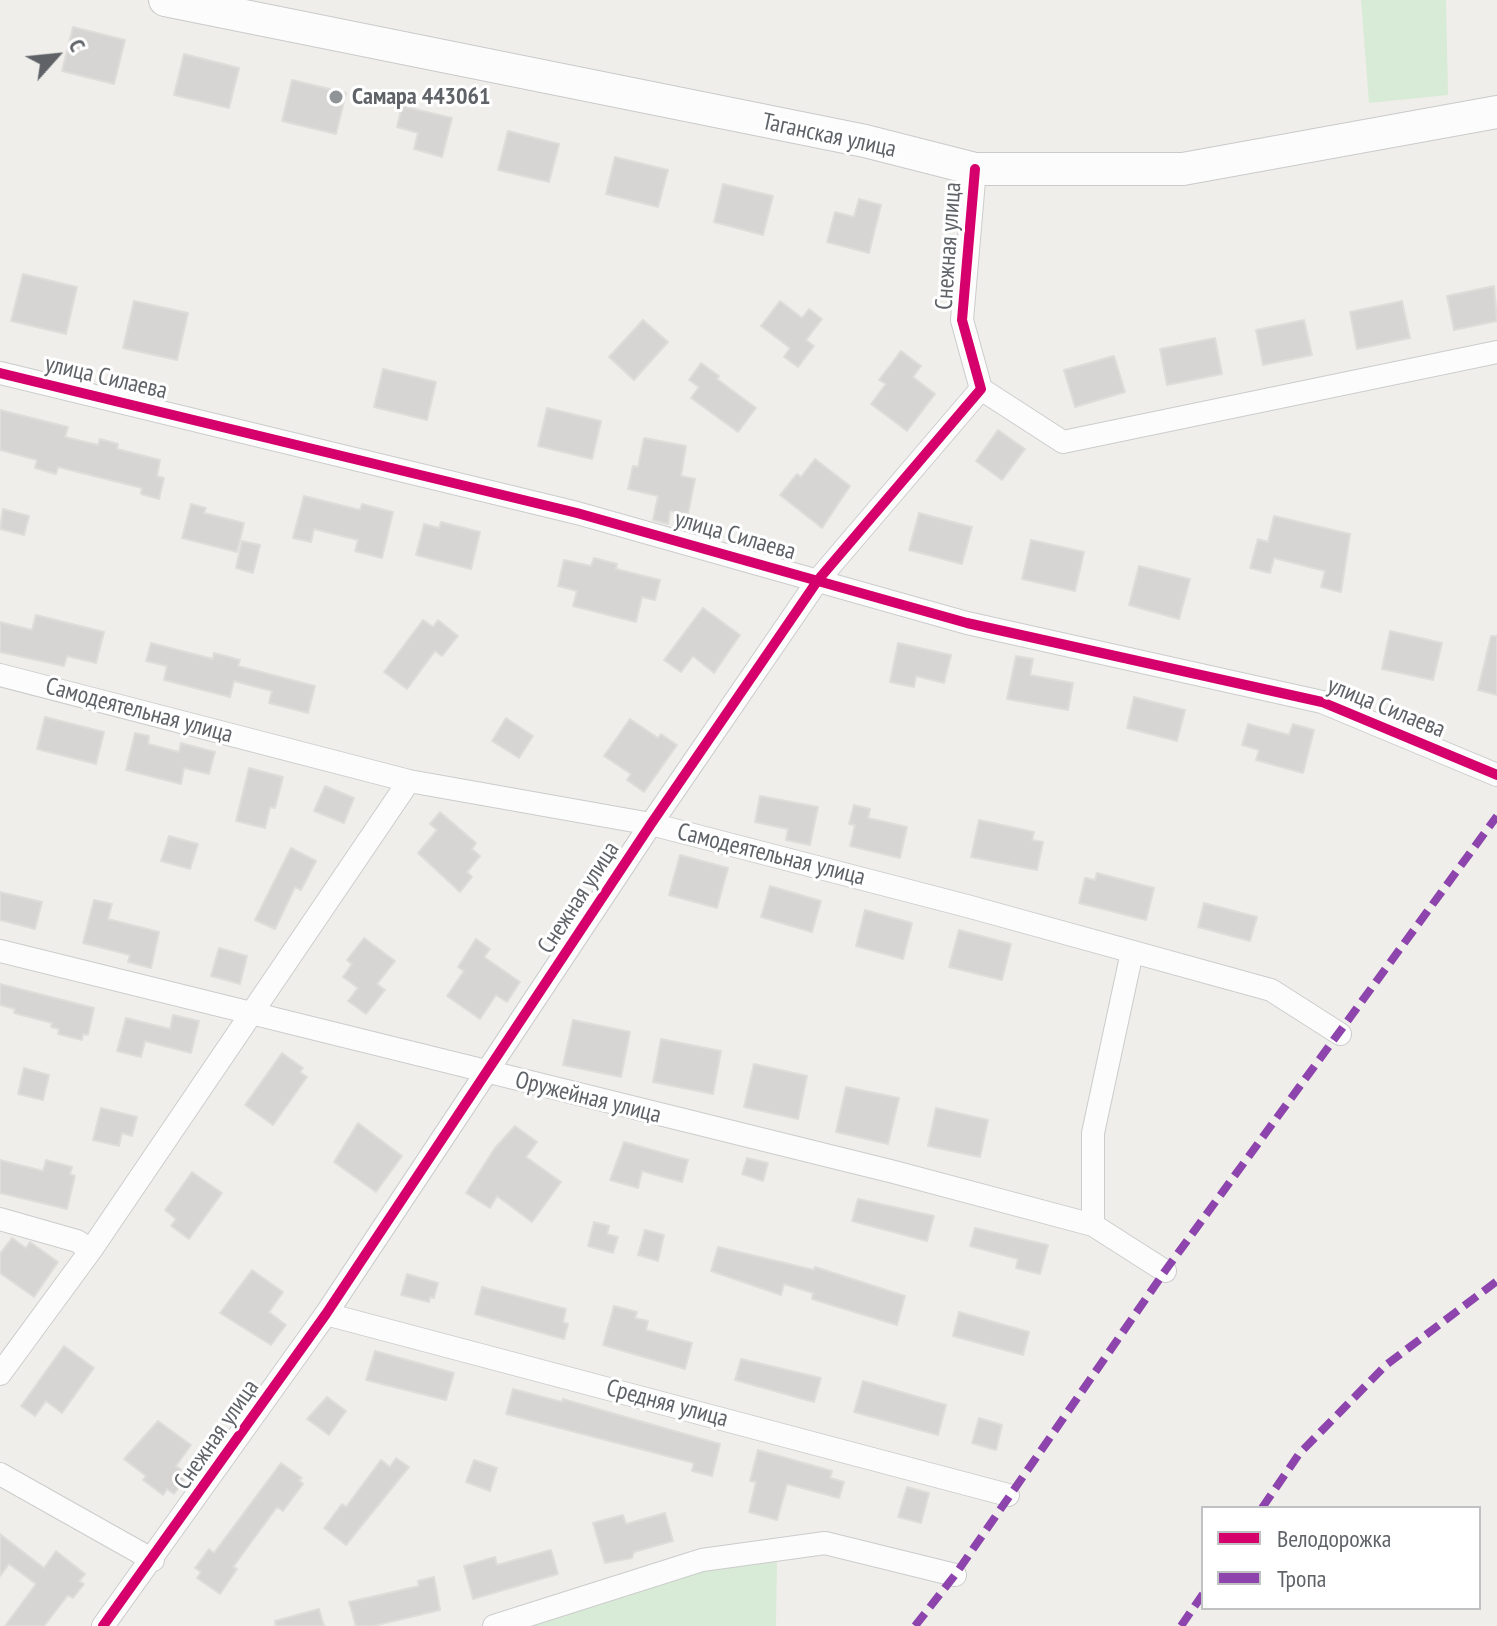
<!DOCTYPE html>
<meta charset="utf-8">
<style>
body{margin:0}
#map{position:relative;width:1497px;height:1626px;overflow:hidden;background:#efeeea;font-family:"PT Sans Narrow",sans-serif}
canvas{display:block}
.legend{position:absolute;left:1201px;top:1506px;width:280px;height:104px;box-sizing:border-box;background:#fff;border:2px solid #bfc1c3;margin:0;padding:10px 14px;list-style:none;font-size:24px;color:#5f6368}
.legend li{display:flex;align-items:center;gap:16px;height:40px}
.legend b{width:40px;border:2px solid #bfc1c3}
.north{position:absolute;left:16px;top:16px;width:80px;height:80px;-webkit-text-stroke:6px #fff;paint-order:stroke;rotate:63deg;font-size:22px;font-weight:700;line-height:32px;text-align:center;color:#5f6368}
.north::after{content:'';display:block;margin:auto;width:28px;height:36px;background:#5f6368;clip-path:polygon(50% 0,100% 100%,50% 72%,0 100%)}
</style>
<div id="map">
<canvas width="1497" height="1626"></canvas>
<ul class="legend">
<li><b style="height:10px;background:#d6006c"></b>Велодорожка</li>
<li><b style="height:10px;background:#8e44ad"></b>Тропа</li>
</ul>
<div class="north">С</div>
</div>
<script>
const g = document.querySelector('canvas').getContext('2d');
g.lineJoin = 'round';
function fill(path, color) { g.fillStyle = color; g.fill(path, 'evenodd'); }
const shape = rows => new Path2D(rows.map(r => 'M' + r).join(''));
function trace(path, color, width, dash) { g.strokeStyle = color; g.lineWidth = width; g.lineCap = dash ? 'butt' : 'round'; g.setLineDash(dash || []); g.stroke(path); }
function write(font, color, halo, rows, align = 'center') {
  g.font = font + ' "PT Sans Narrow",sans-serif'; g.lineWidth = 6; g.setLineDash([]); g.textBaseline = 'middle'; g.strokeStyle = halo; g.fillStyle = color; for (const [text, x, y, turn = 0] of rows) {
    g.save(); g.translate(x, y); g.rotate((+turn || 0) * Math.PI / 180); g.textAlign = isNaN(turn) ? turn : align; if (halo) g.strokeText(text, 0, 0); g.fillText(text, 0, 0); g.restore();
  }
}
const green = shape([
 [1361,0,1446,0,1448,95,1369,103],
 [777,1559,776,1626,529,1626,703,1571]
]);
const building = shape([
 [73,27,125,40,114,84,62,71,73,27],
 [184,54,239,68,229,108,174,95,184,54],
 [292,80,346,93,336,134,282,121,292,80],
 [402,106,452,118,442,157,414,149,418,133,397,127,402,106],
 [508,131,559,144,549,182,498,170,508,131],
 [615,157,668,170,658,207,606,194,615,157],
 [723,184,773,196,763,235,714,222,723,184],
 [859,199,881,205,869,253,827,242,835,212,854,217,859,199],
 [23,274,77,287,66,334,11,321,23,274],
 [1494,286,1497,321,1454,330,1447,296,1494,286],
 [134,301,188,313,177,360,123,348,134,301],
 [780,301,802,318,809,309,822,319,806,340,814,346,798,367,784,357,790,348,761,326,780,301],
 [1402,301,1410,338,1357,349,1350,312,1402,301],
 [643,320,668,342,634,380,609,357,643,320],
 [1304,320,1312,355,1263,365,1256,330,1304,320],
 [1215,338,1222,374,1167,385,1160,349,1215,338],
 [901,351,921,366,913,377,935,394,907,431,871,404,886,384,879,380,901,351],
 [1114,356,1125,392,1075,407,1064,370,1114,356],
 [701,363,719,376,717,379,756,408,738,432,691,398,699,387,689,380,701,363],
 [383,369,436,382,427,420,374,407,383,369],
 [547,408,601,421,592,459,538,446,547,408],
 [0,410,68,427,65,437,98,445,100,439,118,444,117,449,160,460,157,476,164,478,159,499,141,494,142,488,58,467,56,474,35,468,37,460,0,450,0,410],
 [998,430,1025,449,1002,480,976,461,998,430],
 [644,438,686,446,681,476,695,479,688,514,670,511,668,524,653,520,658,496,628,489,633,466,638,467,644,438],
 [815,459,850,486,822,528,780,495,797,474,801,477,815,459],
 [304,496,360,510,362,504,393,512,382,558,355,551,358,540,314,529,311,542,293,538,304,496],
 [191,504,206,508,204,513,244,523,237,552,182,538,191,504],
 [3,509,29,516,24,535,0,529,3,509],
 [919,513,972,527,962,564,909,550,919,513],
 [1274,516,1350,534,1341,592,1321,587,1325,571,1274,558,1270,573,1250,568,1258,539,1268,542,1274,516],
 [441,522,480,532,471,569,416,555,424,524,439,528,441,522],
 [1031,540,1084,552,1075,591,1022,579,1031,540],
 [242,541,260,545,253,573,236,568,242,541],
 [594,558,617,564,616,569,660,580,655,600,642,597,636,622,573,606,577,591,558,586,564,560,591,566,594,558],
 [1139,566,1190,579,1179,619,1129,605,1139,566],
 [703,608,740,635,714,673,693,656,681,672,664,660,703,608],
 [36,615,104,632,96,663,67,656,64,666,0,652,0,622,32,630,36,615],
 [423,620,433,627,438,620,458,636,442,656,435,651,407,689,384,672,423,620],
 [1390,631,1442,643,1433,680,1382,669,1390,631],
 [1491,636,1497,636,1497,695,1478,690,1491,636],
 [151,643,213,659,214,653,240,660,238,666,315,686,308,713,269,703,272,691,234,681,230,697,164,680,167,666,146,661,151,643],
 [898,643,951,655,944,683,916,676,914,687,890,682,898,643],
 [1016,656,1033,659,1030,675,1073,683,1068,710,1007,699,1016,656],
 [1134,697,1185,710,1177,741,1127,728,1134,697],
 [45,717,104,732,96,764,37,749,45,717],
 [506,718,533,736,519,758,492,741,506,718],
 [630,719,658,738,661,734,677,745,644,792,627,780,631,774,604,756,630,719],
 [1248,724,1289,735,1293,724,1314,730,1303,773,1256,760,1259,750,1242,745,1248,724],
 [135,733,149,736,148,744,179,752,181,743,215,752,209,774,184,768,181,784,126,770,135,733],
 [249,768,283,777,275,808,270,807,265,828,236,821,249,768],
 [325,786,354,798,344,823,314,811,325,786],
 [760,796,818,807,810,845,786,840,788,829,755,822,760,796],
 [854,805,870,809,868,818,907,827,900,858,850,846,855,825,849,824,854,805],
 [440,812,476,843,472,849,480,856,467,872,472,877,460,892,418,853,437,830,430,824,440,812],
 [979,820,1034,832,1032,840,1043,842,1037,870,971,857,979,820],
 [169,836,198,844,190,869,161,861,169,836],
 [291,848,316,861,301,890,295,887,275,929,255,920,291,848],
 [680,855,728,868,717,908,669,895,680,855],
 [1097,873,1154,888,1146,920,1079,903,1085,878,1095,880,1097,873],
 [770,886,821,901,812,932,761,917,770,886],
 [0,892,42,902,35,929,0,920,0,892],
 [94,900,112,904,108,919,159,932,151,968,128,962,130,955,83,943,94,900],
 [1204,903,1257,917,1250,941,1198,927,1204,903],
 [865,910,912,923,903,959,856,946,865,910],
 [959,930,1011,944,1002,980,949,967,959,930],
 [364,938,395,961,377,984,385,990,366,1014,348,1001,358,988,343,977,352,964,347,960,364,938],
 [476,939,490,949,484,957,520,982,507,1002,496,995,480,1019,447,996,464,971,458,967,476,939],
 [219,948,247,956,240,984,211,976,219,948],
 [0,984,94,1008,88,1035,83,1034,82,1040,58,1034,59,1029,51,1027,52,1023,14,1013,15,1009,0,1005,0,984],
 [173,1015,199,1021,191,1053,145,1041,141,1057,117,1051,126,1018,170,1029,173,1015],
 [573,1020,630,1032,621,1077,563,1065,573,1020],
 [661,1039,721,1051,713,1094,653,1082,661,1039],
 [282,1053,303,1068,300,1072,307,1077,273,1125,245,1105,282,1053],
 [754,1064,807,1076,798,1119,744,1107,754,1064],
 [24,1068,49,1075,43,1100,18,1094,24,1068],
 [846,1087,899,1098,888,1144,836,1132,846,1087],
 [101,1108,137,1117,132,1136,122,1133,119,1146,93,1140,101,1108],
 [936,1108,988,1120,980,1157,928,1146,936,1108],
 [358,1123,402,1156,376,1192,334,1162,358,1123],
 [515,1126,537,1142,526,1157,561,1182,532,1222,497,1196,490,1208,466,1193,495,1148,515,1126],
 [624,1142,688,1160,682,1182,642,1171,638,1188,610,1180,624,1142],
 [747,1158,768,1163,763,1181,742,1174,747,1158],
 [0,1160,43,1171,46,1160,72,1167,70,1174,75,1176,67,1209,0,1193,0,1160],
 [192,1172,222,1193,189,1239,171,1226,176,1219,165,1210,192,1172],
 [858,1199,934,1216,927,1241,852,1221,858,1199],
 [594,1222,609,1226,607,1234,618,1237,613,1253,588,1246,594,1222],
 [975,1228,1048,1245,1040,1274,1016,1268,1018,1259,970,1246,975,1228],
 [645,1230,664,1235,658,1261,638,1255,645,1230],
 [12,1238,26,1248,30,1242,58,1262,34,1297,0,1273,0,1254,12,1238],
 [718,1247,814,1270,815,1267,905,1296,897,1325,812,1299,813,1293,784,1284,781,1295,711,1271,718,1247],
 [252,1270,283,1292,269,1312,286,1325,271,1345,220,1313,252,1270],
 [407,1274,438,1283,434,1298,430,1297,429,1302,401,1295,407,1274],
 [482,1287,566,1309,563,1322,568,1324,564,1339,475,1314,482,1287],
 [614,1306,637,1312,635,1318,648,1321,646,1330,692,1343,685,1369,603,1345,614,1306],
 [959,1312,1029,1332,1023,1355,953,1336,959,1312],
 [64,1346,94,1368,62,1413,46,1401,35,1416,21,1406,64,1346],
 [375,1351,454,1373,446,1400,366,1380,375,1351],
 [741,1359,821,1378,814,1402,735,1380,741,1359],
 [863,1381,946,1405,938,1435,854,1412,863,1381],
 [513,1389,562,1402,563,1399,720,1444,712,1476,692,1471,694,1463,506,1414,513,1389],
 [327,1397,346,1411,329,1435,307,1419,327,1397],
 [979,1418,1002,1425,996,1450,972,1443,979,1418],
 [158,1421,191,1445,176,1466,188,1475,174,1494,167,1489,163,1495,143,1480,146,1476,124,1459,158,1421],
 [758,1450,832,1471,830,1478,844,1482,839,1498,787,1484,777,1520,749,1512,756,1482,750,1481,758,1450],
 [396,1458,409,1467,346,1545,324,1528,342,1504,346,1507,381,1460,390,1467,396,1458],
 [474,1460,497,1468,490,1491,466,1482,474,1460],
 [281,1463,302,1478,299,1480,303,1484,283,1511,277,1507,233,1567,237,1569,220,1594,197,1578,201,1572,195,1568,209,1549,214,1553,281,1463],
 [907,1487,929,1493,921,1523,898,1517,907,1487],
 [665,1513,673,1541,634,1552,632,1558,605,1563,593,1523,623,1515,626,1524,665,1513],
 [0,1534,44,1568,56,1551,85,1574,79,1581,84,1584,73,1598,68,1595,44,1626,5,1626,36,1584,9,1564,0,1576,0,1534],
 [551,1550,558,1574,473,1599,464,1566,495,1557,497,1565,551,1550],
 [434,1577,440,1610,373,1626,356,1626,349,1602,419,1586,418,1581,434,1577],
 [319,1609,324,1626,276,1626,275,1621,319,1609]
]);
const street = shape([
 [0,373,577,513,967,623,1322,702,1497,775],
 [981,389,1063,442,1497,352],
 [0,675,409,781,651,824,967,906,1271,990,1340,1034],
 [0,951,894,1172,1093,1225,1165,1271],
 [0,1219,77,1241,91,1250],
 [1093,1225,1093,1133,1132,952],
 [326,1314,1008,1495],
 [0,1374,91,1250,409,781],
 [0,1474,153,1560],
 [103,1626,326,1314,651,824,818,580,981,389,962,320,975,169],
 [494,1626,702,1560,825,1543,955,1575]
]);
const secondary = shape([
 [165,0,865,141,975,169,1183,169,1497,112]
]);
const quiet = shape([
 [1262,1508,1299,1454,1386,1365,1497,1281],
 [915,1626,955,1575,1165,1271,1497,816],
 [1181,1626,1203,1594]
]);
const cycleway = shape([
 [0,373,577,513,967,623,1322,702,1497,775],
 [103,1626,326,1314,651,824,818,580,981,389,962,320,975,169]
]);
const markers = [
 [336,97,8,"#919496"]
];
const poiNames = [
 ["Самара 443061",352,97]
];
const streetNames = [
 ["Таганская улица",829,136,12],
 ["Снежная улица",949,246,-86],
 ["улица Силаева",106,378,13],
 ["улица Силаева",735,536,16],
 ["улица Силаева",1386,708,22],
 ["Самодеятельная улица",139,711,15],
 ["Самодеятельная улица",771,855,14],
 ["Снежная улица",579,898,-57],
 ["Оружейная улица",588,1098,14],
 ["Средняя улица",667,1404,15],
 ["Снежная улица",217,1435,-55]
];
fill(green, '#d8ebd6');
fill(building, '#d6d5d3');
trace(building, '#deddd9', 2);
trace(street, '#cbcccc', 24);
trace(secondary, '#cacacb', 34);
trace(street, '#fdfcfc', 22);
trace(secondary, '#fdfcfc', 32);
trace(quiet, '#8e44ad', 8, [16, 8]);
trace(cycleway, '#d6006c', 10);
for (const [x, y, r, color] of markers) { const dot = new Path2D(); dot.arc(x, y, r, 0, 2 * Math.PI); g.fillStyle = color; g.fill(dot); trace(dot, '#fff', 3); }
write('bold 24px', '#5f6368', '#fff', poiNames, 'left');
write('24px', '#5f6368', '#fff', streetNames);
</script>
